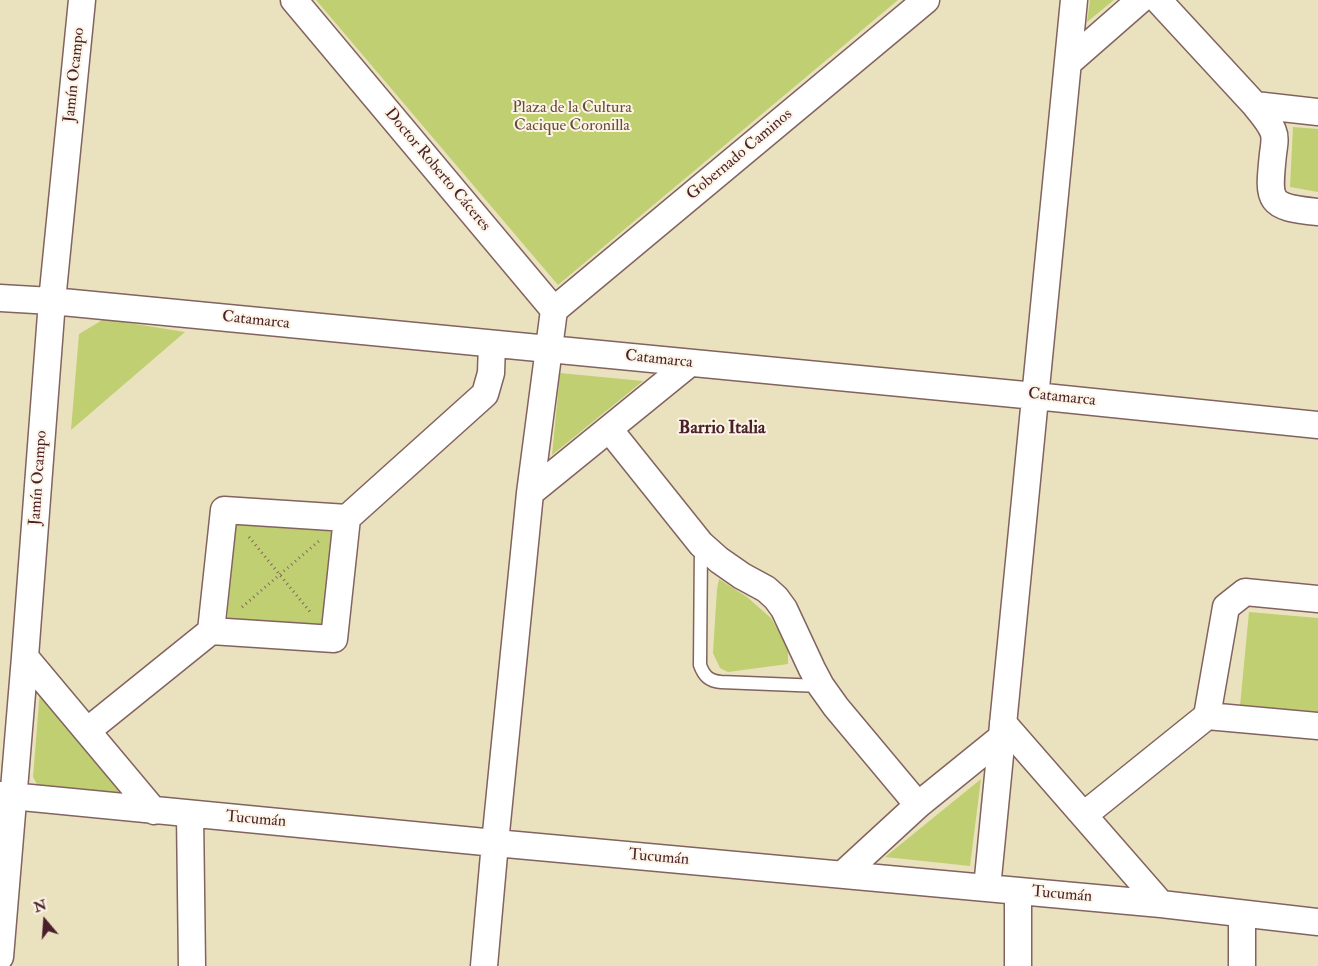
<!DOCTYPE html>
<html>
<head>
<meta charset="utf-8">
<style>
  body { margin:0 }
  #map { position:relative; width:1318px; height:966px; overflow:hidden; background:#eae2bf; font-family:"IM FELL Double Pica",serif }
  canvas { display:block }
  .north { position:absolute; left:20px; top:896px; width:50px; height:50px; -webkit-text-stroke:4px #fcf5e5; paint-order:stroke; rotate:342deg; font-size:14px; font-weight:700; line-height:20px; text-align:center; color:#4a1f2b }
  .north::after { content:''; display:block; margin:auto; width:18px; height:22px; background:#4a1f2b; clip-path:polygon(50% 0,100% 100%,50% 72%,0 100%) }
</style>
</head>
<body>
<div id="map">
<canvas width="1318" height="966"></canvas>
<div class="north">N</div>
</div>
<script>
const ctx = document.querySelector('canvas').getContext('2d');
ctx.lineJoin = 'round';
function paint(path, color) { ctx.fillStyle = color; ctx.fill(path, 'evenodd'); }
function stroke(path, color, width, dash) { ctx.strokeStyle = color; ctx.lineWidth = width; ctx.lineCap = dash ? 'butt' : 'round'; ctx.setLineDash(dash || []); ctx.stroke(path); }
function drawText(font, color, halo, rows, align = 'center') {
  ctx.font = font + ' "IM FELL Double Pica",serif'; ctx.lineWidth = 4; ctx.setLineDash([]); ctx.textBaseline = 'middle'; ctx.strokeStyle = halo; ctx.fillStyle = color; for (const [text, x, y, turn = 0] of rows) {
    ctx.save(); ctx.translate(x, y); ctx.rotate((+turn || 0) * Math.PI / 180); ctx.textAlign = isNaN(turn) ? turn : align; if (halo) ctx.strokeText(text, 0, 0); ctx.fillText(text, 0, 0); ctx.restore();
  }
}
paint(new Path2D(`
  M316 0H898L558 285Z
  M1090 0H1114L1087 22Z
  M1293 127 1318 129V192L1290 187Z
  M104 319 185 332 71 430 79 334Z
  M560 373 643 381 552 455Z
  M235 520 333 528 325 629 227 621Z
  M719 579 747 597 771 618 788 648V664L728 672 720 668 713 653 717 589Z
  M1249 612 1318 618V712L1240 706Z
  M40 690 130 800 40 790 33 777Z
  M981 779 970 866 885 857Z`), '#c0cf71');
const service = new Path2D(`
  M701 544 700 665C704 676 709 681 721 682L821 686`);
const minor = new Path2D(`
  M294 0 554 310 530 493 495 843 484 966
  M1158 0 1255 105C1261 113 1269 121 1273 131 1276 138 1274 146 1273 154 1268 202 1267 207 1318 212
  M1068 63 1140 0
  M1255 105 1318 112
  M0 298 52 301 1035 396 1318 425
  M554 310 926 0
  M609 429 701 544 719 560 742 576 766 589 776 598 784 609 812 669 821 686 836 707 918 805
  M530 493 690 363
  M211 631 224 510 347 518
  M25 657 154 811
  M1207 716 1318 726
  M1003 723 1161 904
  M87 731 211 631 334 639 347 518 485 394 491 373 492 344
  M0 795 495 843 1161 904 1318 922
  M190 814 192 966
  M1084 815 1207 716 1226 607 1245 592 1318 599
  M843 874 918 805 1002 737
  M987 888 1074 0
  M1018 891V966
  M1242 914V966
  M0 957 25 657 52 301 82 0`);
stroke(service, '#82635f', 15);
stroke(minor, '#82635f', 29);
stroke(new Path2D(`
  M249 537 311 613
  M242 607 319 541`), '#82635f', 3, [1, 4]);
stroke(service, '#fff', 12);
stroke(minor, '#fff', 26);
drawText('16px', '#4a1f2b', '#fcf5e5', [
  ["Jamín Ocampo",75,75,-84],
  ["Gobernado Caminos",740,155,-40],
  ["Doctor Roberto Cáceres",437,170,50],
  ["Catamarca",256,321,6],
  ["Catamarca",659,360,6],
  ["Catamarca",1062,398,6],
  ["Jamín Ocampo",39,478,-86],
  ["Tucumán",256,820,5],
  ["Tucumán",659,858,5],
  ["Tucumán",1062,895,5]
]);
drawText('16px', '#684b3c', '#fcf5e5', [
  ["Plaza de la Cultura",572,109],
  ["Cacique Coronilla",572,127]
]);
drawText('bold 18px', '#4a1f2b', '#fcf5e5', [
  ["Barrio Italia",722,429]
]);
</script>
</body>
</html>
